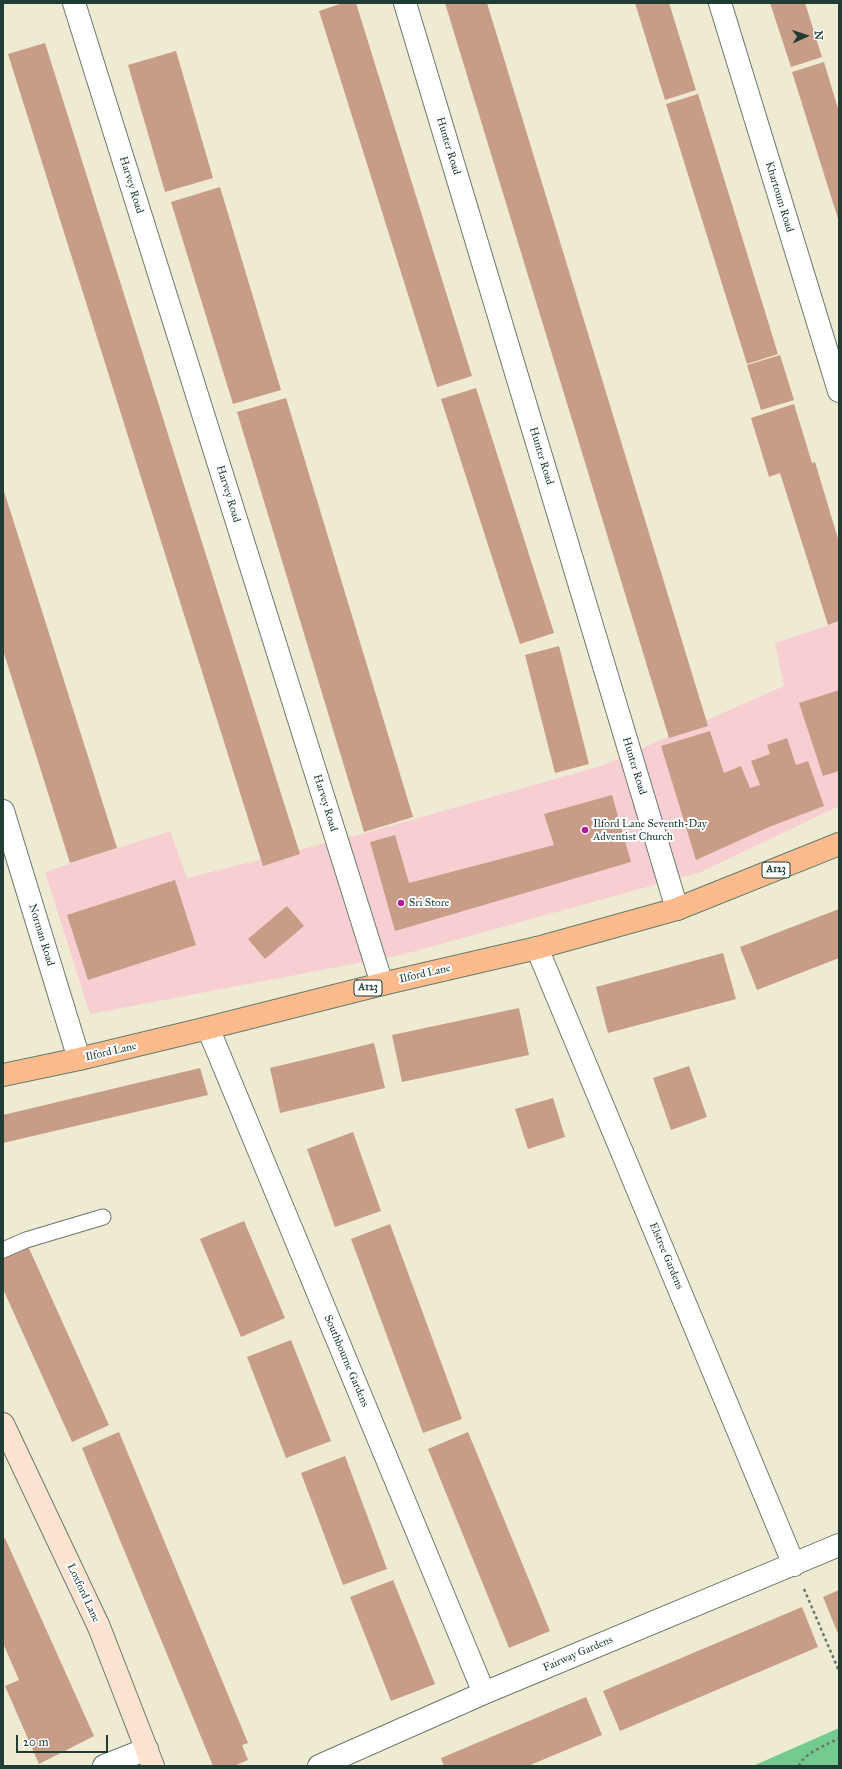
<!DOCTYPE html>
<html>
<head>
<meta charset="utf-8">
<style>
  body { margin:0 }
  #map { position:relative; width:842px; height:1769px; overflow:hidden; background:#efead2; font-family:"IM FELL Great Primer",serif }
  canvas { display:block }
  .frame { position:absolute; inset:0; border:4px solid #1f3d34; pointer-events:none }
  .north { position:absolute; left:786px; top:16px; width:40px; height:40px; -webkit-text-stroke:3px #fff; paint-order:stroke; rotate:87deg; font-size:11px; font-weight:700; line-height:16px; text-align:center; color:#1f3d34 }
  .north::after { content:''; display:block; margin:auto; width:14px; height:18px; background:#1f3d34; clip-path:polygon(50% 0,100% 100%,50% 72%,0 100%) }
  .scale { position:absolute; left:16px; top:1735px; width:92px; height:18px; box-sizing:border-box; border:2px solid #1f3d34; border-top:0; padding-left:5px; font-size:12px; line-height:14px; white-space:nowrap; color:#1f3d34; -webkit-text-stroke:3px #fff; paint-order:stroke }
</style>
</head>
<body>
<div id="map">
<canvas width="842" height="1769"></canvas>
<div class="frame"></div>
<div class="north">N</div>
<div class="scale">20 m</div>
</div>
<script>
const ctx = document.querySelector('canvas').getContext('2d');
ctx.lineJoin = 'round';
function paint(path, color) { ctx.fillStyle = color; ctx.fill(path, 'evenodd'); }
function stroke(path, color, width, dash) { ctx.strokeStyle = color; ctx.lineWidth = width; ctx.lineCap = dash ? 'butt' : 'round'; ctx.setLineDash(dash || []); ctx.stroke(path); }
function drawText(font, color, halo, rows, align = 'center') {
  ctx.font = font + ' "IM FELL Great Primer",serif'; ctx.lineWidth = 4; ctx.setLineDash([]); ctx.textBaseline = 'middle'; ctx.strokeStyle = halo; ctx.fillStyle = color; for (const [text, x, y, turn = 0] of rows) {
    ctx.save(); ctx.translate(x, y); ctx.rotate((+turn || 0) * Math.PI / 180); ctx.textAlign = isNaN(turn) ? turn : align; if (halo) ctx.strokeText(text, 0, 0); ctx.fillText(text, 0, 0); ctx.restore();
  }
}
paint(new Path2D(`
  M839 622V806L701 872 401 955 90 1014 45 872 170 831 187 878 362 834 604 765 784 686 775 643Z`), '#f7cfd2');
paint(new Path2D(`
  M839 1728V1766H753Z`), '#74cb90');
paint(new Path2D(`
  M343 3H356L472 376 437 387 319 11Z
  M445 3H487L708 726 669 738Z
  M635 3H669L696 90 665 100Z
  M770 3H805L822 57 791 67Z
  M45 43 300 854 263 866 8 54Z
  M176 51 213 178 165 192 128 65Z
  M824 62 839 112V222L792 72Z
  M698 94 778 354 747 364 666 104Z
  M220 187 281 390 233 404 171 202Z
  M780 355 794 400 761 410 747 365Z
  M476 388 554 633 520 644 441 399Z
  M286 398 413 817 364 832 237 412Z
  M794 404 812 463 815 462 839 542V621L828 625 780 473 769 477 751 418Z
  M3 488 117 848 70 863 3 650Z
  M559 646 589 764 555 773 525 655Z
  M839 690V771L823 776 799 703Z
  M710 731 724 773 741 766 750 788 760 785 751 761 770 754 767 745 787 738 796 765 808 761 824 806 769 827 696 860 661 746Z
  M612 795 631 862 395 931 370 842 395 835 409 883 554 845 544 814Z
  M175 880 196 945 88 980 67 915Z
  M287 906 304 926 265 959 248 939Z
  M839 909V958L757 990 740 947Z
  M723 953 736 999 608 1033 596 987Z
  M519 1008 529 1055 402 1082 392 1035Z
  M374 1043 385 1088 280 1113 270 1068Z
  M689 1066 707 1117 671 1130 653 1078Z
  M200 1068 208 1095 3 1143V1115Z
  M553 1098 565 1137 528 1149 515 1109Z
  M353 1132 381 1211 335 1227 307 1149Z
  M244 1221 285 1318 241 1337 200 1239Z
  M390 1224 462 1419 423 1433 351 1239Z
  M28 1246 109 1425 72 1442 3 1289V1257Z
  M291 1340 331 1441 286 1458 247 1357Z
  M119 1432 248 1743 242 1745 248 1760 234 1766H213L82 1448Z
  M468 1432 550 1631 509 1648 428 1449Z
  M345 1456 387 1569 343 1585 301 1473Z
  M5 1538 94 1736 39 1764 5 1686 19 1680 3 1643V1539Z
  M393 1580 435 1684 391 1701 350 1597Z
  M839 1590V1636L823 1597Z
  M802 1607 818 1647 620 1731 603 1691Z
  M586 1697 602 1735 528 1766H444L441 1758Z`), '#c89d87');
const lane = new Path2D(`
  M3 1250 26 1240 103 1217`);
const street = new Path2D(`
  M74 3 382 984
  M405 3 677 909
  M720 3 839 391
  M3 811 79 1059
  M537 948 794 1565
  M208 1028 484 1693
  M104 1766 147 1749
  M319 1766 484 1693 839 1545`);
const secondary = new Path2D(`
  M3 1424 99 1627 153 1766`);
const primary = new Path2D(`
  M3 1075 79 1059 208 1028 382 984 537 948 677 909 839 844`);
stroke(lane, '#687a6b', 17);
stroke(street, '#687a6b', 24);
stroke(secondary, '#687a6b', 24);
stroke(primary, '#687a6b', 24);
stroke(new Path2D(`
  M804 1589 839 1671
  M799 1766C802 1754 829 1744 839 1738`), '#687a6b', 2.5, [3, 3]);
stroke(lane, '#fff', 15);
stroke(street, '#fff', 22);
stroke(secondary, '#fde4d1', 22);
stroke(primary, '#fbbb8d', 22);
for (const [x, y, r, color] of [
  [585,830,4,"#b5179e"],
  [401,903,4,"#b5179e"]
]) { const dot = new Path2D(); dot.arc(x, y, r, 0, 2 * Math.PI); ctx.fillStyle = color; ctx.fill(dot); stroke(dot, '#fff', 1.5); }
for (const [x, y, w] of [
  [776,870,28],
  [368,988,28]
]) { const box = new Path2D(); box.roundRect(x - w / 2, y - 8, w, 16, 3); ctx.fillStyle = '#fff'; ctx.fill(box); stroke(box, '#1f3d34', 1); }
drawText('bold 10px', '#1f3d34', null, [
  ["A123",776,870],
  ["A123",368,988]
]);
drawText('11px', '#1f3d34', '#fff', [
  ["Hunter Road",448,146,73],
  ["Harvey Road",131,185,73],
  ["Khartoum Road",779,197,73],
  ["Hunter Road",541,456,73],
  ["Harvey Road",228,494,73],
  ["Hunter Road",634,766,73],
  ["Harvey Road",325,803,73],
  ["Norman Road",41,935,73],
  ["Ilford Lane",425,974,-13],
  ["Ilford Lane",111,1052,-13],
  ["Elstree Gardens",666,1256,67],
  ["Southbourne Gardens",346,1361,67],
  ["Loxford Lane",83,1593,65],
  ["Fairway Gardens",578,1654,-23]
]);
drawText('11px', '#1f3d34', '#fff', [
  ["Ilford Lane Seventh-Day",593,824],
  ["Adventist Church",593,837],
  ["Sri Store",409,903]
], 'left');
</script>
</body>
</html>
